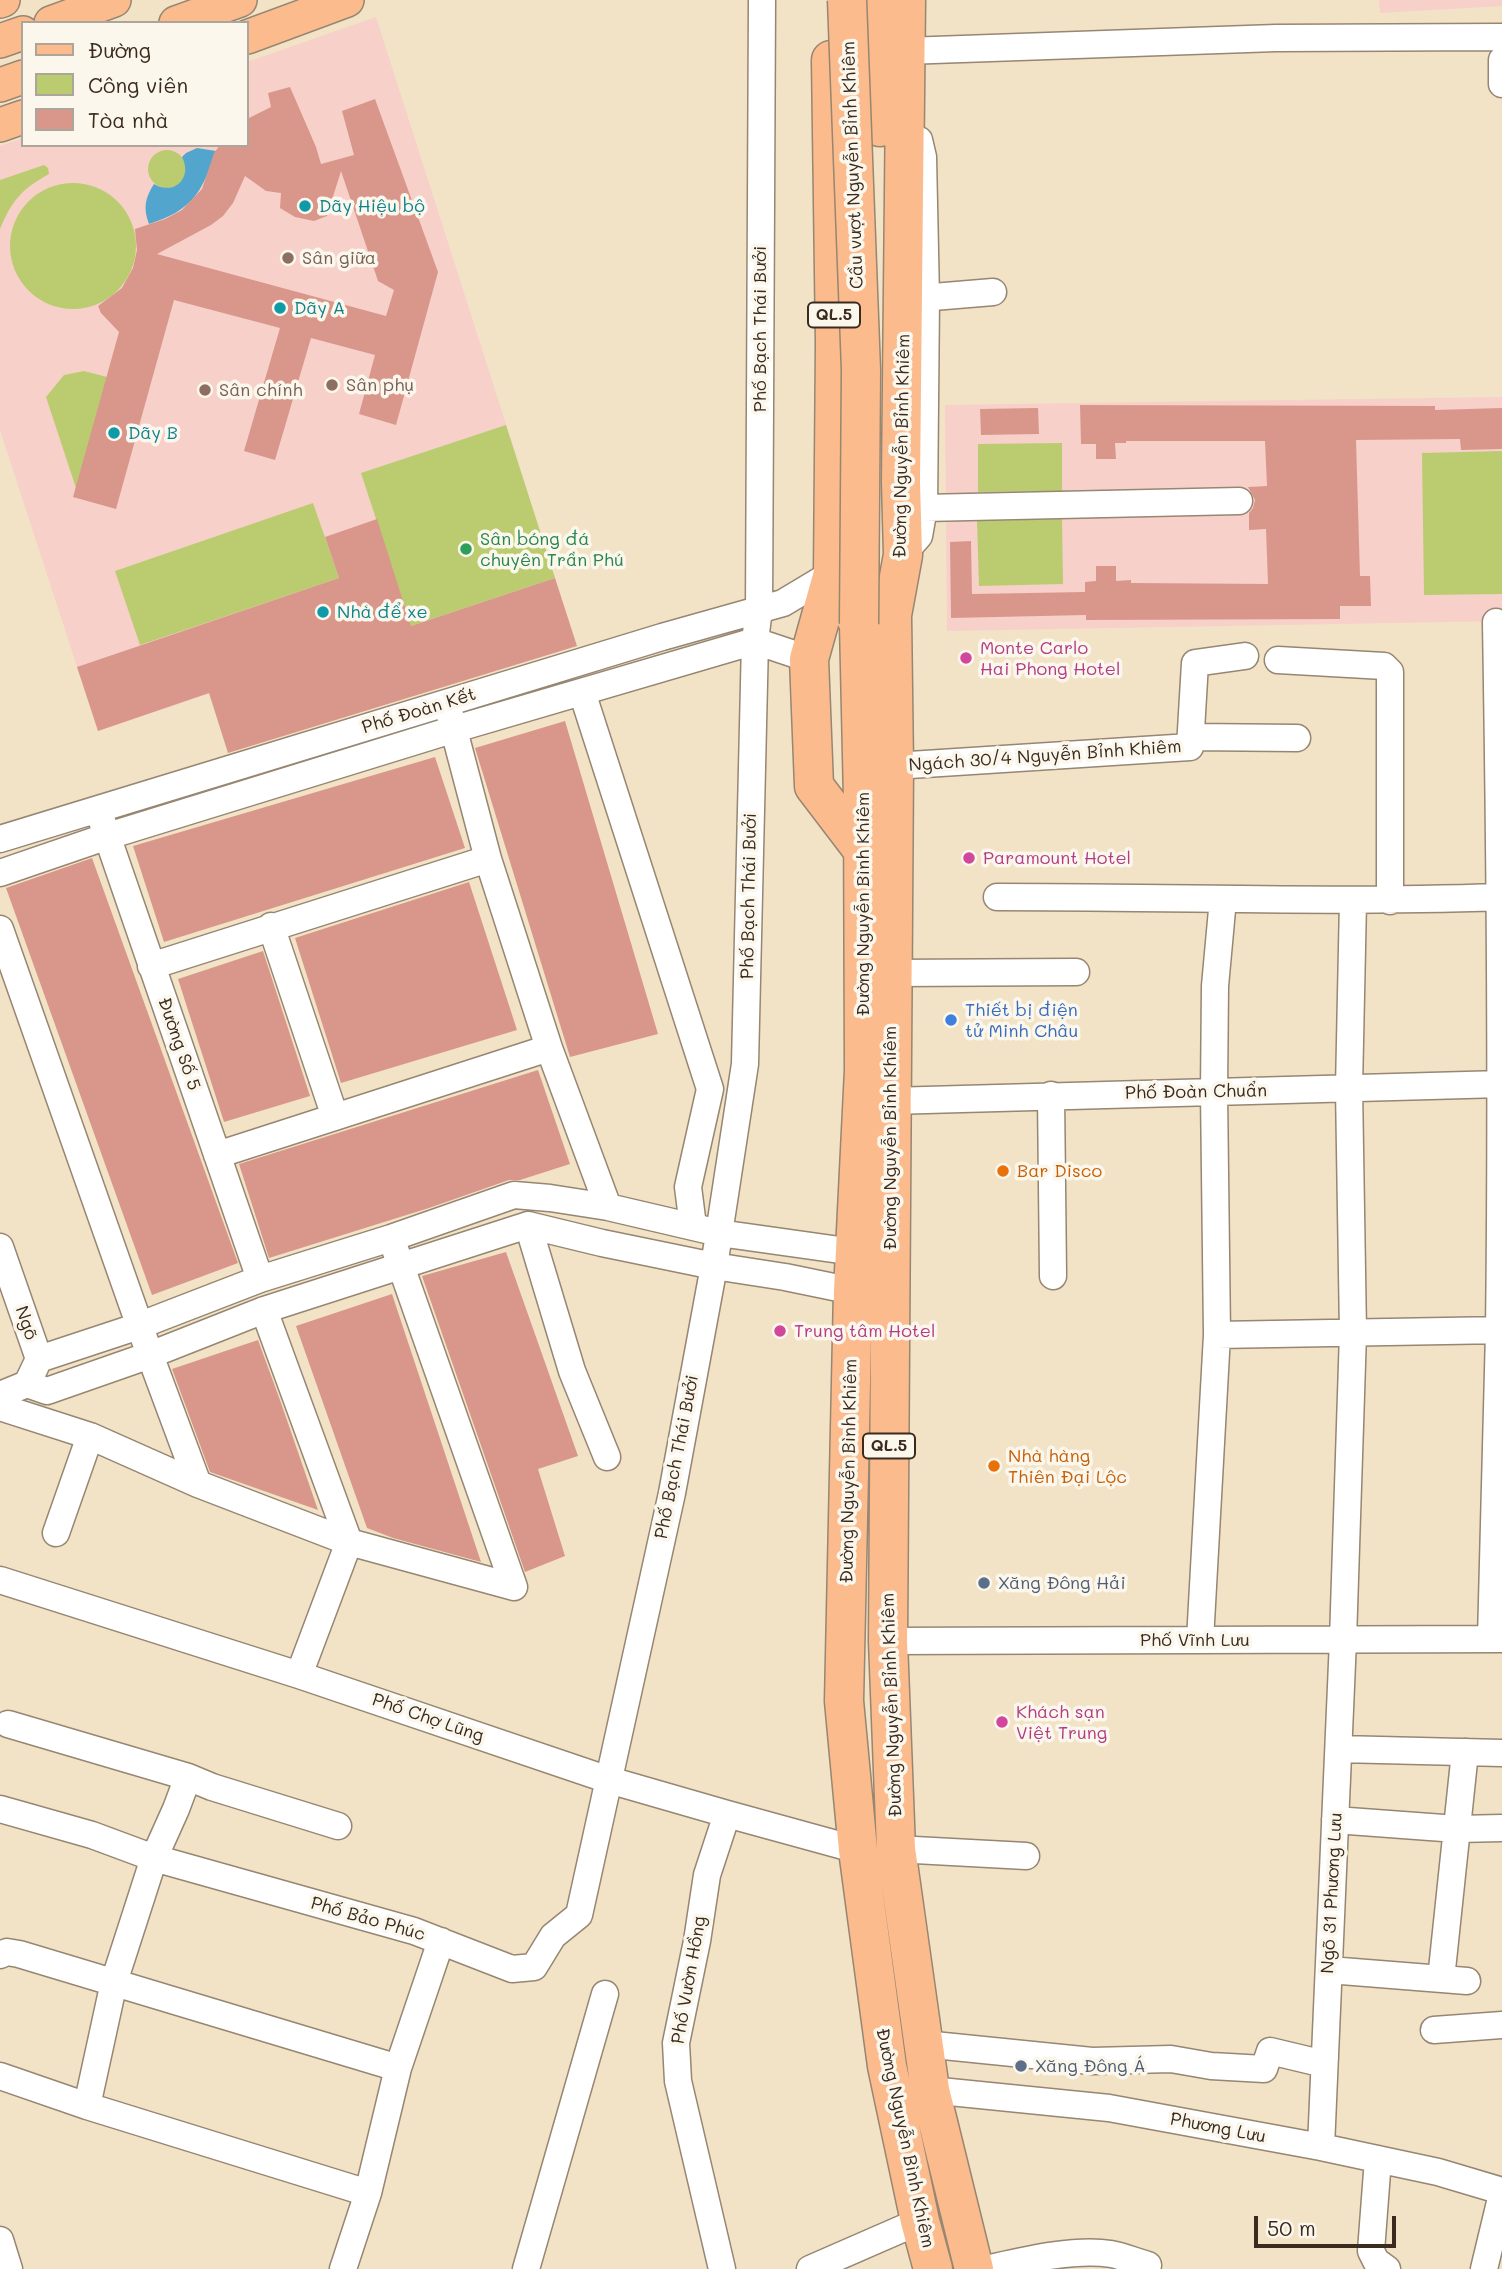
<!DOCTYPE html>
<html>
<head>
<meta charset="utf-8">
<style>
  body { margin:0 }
  #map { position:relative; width:1502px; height:2269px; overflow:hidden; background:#f2e2c6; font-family:Mali,sans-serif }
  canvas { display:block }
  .legend { position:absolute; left:21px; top:21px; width:228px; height:126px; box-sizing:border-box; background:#fbf7ec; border:2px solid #aea59a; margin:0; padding:9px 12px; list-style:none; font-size:21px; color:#3b2a1e }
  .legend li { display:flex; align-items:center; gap:14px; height:35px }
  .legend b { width:35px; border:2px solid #aea59a }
  .scale { position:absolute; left:1254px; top:2216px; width:142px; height:32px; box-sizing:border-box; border:4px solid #3b2a1e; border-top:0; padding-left:9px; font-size:21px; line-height:24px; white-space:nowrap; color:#3b2a1e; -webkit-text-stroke:5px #fbf7ec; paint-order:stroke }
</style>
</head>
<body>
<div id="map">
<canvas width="1502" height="2269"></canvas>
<ul class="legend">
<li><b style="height:9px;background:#fbbb8d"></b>Đường</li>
<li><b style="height:19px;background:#bacc6f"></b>Công viên</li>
<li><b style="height:19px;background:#d9978b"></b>Tòa nhà</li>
</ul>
<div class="scale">50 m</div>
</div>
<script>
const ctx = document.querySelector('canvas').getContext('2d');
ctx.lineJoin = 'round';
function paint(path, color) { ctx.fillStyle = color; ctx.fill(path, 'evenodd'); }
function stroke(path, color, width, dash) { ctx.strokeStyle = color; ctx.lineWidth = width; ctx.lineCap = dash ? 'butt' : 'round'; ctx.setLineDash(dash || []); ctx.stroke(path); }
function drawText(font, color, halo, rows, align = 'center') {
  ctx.font = font + ' Mali,sans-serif'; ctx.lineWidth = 7; ctx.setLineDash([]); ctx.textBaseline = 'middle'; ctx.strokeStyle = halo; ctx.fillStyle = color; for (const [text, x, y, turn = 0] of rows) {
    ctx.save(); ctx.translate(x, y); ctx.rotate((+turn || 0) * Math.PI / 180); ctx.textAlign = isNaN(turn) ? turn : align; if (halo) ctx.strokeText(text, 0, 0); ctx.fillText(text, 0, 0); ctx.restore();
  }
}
paint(new Path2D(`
  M1379 0H1502V6L1380 13Z
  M376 17 555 578 98 731 0 430V146L23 138V145H247V62Z
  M1502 397V621L947 631 945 405Z`), '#f7d0ca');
paint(new Path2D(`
  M148 169a19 19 0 1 1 38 0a19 19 0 1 1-38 0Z
  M44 165 48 168 49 174C22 189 12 200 0 229V180Z
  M10 246a63 63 0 1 1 126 0a63 63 0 1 1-126 0Z
  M84 371 107 377 76 488 46 397 64 375Z
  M506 425 555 578 411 626 361 473Z
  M1062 443V491L978 492V444Z
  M1502 451V594L1424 595 1422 453Z
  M313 503 339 578 140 645 115 571Z
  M1062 519 1063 584 979 586 977 521Z`), '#bacc6f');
paint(new Path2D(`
  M197 148 216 151C202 192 193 210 149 224 143 208 145 198 154 184 174 196 193 178 182 157L186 153Z`), '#52a5cd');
paint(new Path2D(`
  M290 87 316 147 321 164 354 155 342 111 375 99 438 272 396 425 359 414 375 355 311 338 275 460 244 451 280 328 174 300 116 509 73 497 119 332 101 313 98 306 122 288 133 268 137 250 135 229 165 219 182 210 202 189 214 153 220 145H247V119L271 107 268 93ZM341 171 378 281 394 290 386 316 157 254 211 225 223 216 233 203 245 176 266 191 281 193 280 208 295 217 314 221 327 216Z
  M1080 405 1435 406V410L1502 408V449L1461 450 1460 439 1356 440 1360 576H1370L1371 606H1340V619L1086 620V615L951 618 950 542 971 541 972 594 1085 592V582L1096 581V566H1116V581L1131 580V583L1268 584 1266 529 1249 530V513L1253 508 1255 500 1248 487 1267 486 1265 441H1126V443H1115L1116 459H1096V444H1081Z
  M1038 408 1039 434 981 435 980 409Z
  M377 519 411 626 555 578 577 646 228 753 209 693 98 731 77 667 339 578 325 537Z
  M565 721 658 1034 570 1057 475 748Z
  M435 757 465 848 164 942 133 846Z
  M92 858 238 1263 152 1295 6 888Z
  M469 882 517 1030 341 1083 295 938Z
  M263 951 310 1096 224 1122 178 979Z
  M538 1070 570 1164 520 1180H509L429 1208 269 1258 239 1164Z
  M506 1252 578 1456 538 1469 565 1556 525 1572 422 1276Z
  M392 1294 481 1562 393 1538 367 1528 296 1326Z
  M258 1340 280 1400 318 1510 210 1472 172 1369Z`), '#d9978b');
const minor = new Path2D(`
  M905 51 1276 38 1502 37
  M1502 60V84
  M909 299 993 292
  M924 508 1239 501
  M904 553 919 536 924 508 926 298 923 157 919 140
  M1278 660 1384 666 1390 672V901
  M582 692 710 1089 688 1187 693 1226
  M450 715 488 859 549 1048 608 1207
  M1191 737 1297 738
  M894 766 1190 747 1195 663 1245 656
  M102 821 260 1279
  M0 839 662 637 783 603 833 573
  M0 873 108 836 455 729 755 641 809 659
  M997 897C1165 897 1332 903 1500 897
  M271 926 335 1117
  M0 929 150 1355 198 1484
  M151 966 488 859
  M892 973 1076 972
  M1051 1095 1053 1276
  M890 1101 1502 1084
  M217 1155 549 1048
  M528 1225 572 1371 607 1457
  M0 1247 39 1359
  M395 1249 514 1587
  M264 1310 349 1542 299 1675
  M1217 1335 1502 1330
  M27 1384 39 1359 133 1328 260 1279 391 1238 514 1195 550 1198 608 1207 719 1233 854 1252
  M0 1395 27 1384 47 1391 150 1355 264 1310 528 1225 602 1243 714 1266 785 1277 853 1291
  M0 1407 90 1436 198 1484 349 1542 514 1587
  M56 1533 90 1436
  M0 1580 299 1675 609 1780 727 1814 858 1850
  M1491 1639C1493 1537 1497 1434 1499 1332 1502 1095 1500 858 1496 622
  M1200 1640 1217 1335 1214 1092 1215 986 1223 899
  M888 1641 1502 1639
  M8 1724 188 1777 176 1809 154 1858 114 1982 87 2106
  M1339 1749 1502 1753
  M188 1777 212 1787 338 1826
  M0 1809 92 1835 154 1858 414 1931 512 1969 534 1967 553 1936 579 1915 672 1493 714 1266 745 1064 755 641 759 609 762 0
  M1335 1820 1457 1829 1502 1828
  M896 1849 1026 1856
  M0 1955 7 1952 19 1954 398 2068
  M1329 1970 1467 1981
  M1441 1979 1465 1752
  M1434 2030 1502 2025
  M924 2044 1092 2061 1171 2059 1211 2066 1264 2069 1270 2051 1316 2062 1325 2057
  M0 2076 87 2106 368 2193
  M930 2090 1109 2108 1321 2147 1438 2172 1502 2191
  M1321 2147 1343 1640 1353 1333 1349 1088 1353 901
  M1378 2159 1371 2251 1376 2261 1387 2269
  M0 2240 9 2269
  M343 2269 368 2193 398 2068 441 1941
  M526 2269 605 1994
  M722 2269 678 2081 676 2043 697 1941 707 1875 727 1814
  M810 2269 920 2221
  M986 2269C1022 2261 1074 2248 1111 2254 1123 2256 1136 2262 1148 2265
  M1484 2269 1502 2194`);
const major = new Path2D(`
  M0 1 3 0
  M51 23 114 0
  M176 23 240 0
  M247 37 347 0
  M0 41 23 33
  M0 85 23 77
  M0 125 23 117`);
const highway = new Path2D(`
  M876 0 880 127
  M906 0 901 482 903 555 892 615 894 766 888 1641 896 1849 930 2090 974 2269
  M831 60 835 344 833 573 859 624 863 799 864 1070 853 1291 844 1701 858 1850 887 2066 920 2221 933 2269
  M833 573 809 659 814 786 862 849`);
stroke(minor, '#968672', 29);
stroke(major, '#968672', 36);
stroke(highway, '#968672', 41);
stroke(minor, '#fff', 26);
stroke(major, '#fbbb8d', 33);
stroke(highway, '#fbbb8d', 38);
const highwayBridge = new Path2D(`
  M847 0 861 370 859 624`);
stroke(highwayBridge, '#968672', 41, []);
stroke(highwayBridge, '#fbbb8d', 38);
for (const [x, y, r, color] of [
  [305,206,7,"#0f9aa8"],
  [288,258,7,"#8d6e63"],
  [280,308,7,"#0f9aa8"],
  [332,385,7,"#8d6e63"],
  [205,390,7,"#8d6e63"],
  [114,433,7,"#0f9aa8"],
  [466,549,7,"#2e9e5b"],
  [323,612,7,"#0f9aa8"],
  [966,658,7,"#d1479c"],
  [969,858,7,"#d1479c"],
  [951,1020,7,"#3f7fe0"],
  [1003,1171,7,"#e8710a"],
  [780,1331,7,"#d1479c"],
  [994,1466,7,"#e8710a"],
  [984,1583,7,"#5c6f8a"],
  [1002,1722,7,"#d1479c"],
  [1021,2066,7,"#5c6f8a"]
]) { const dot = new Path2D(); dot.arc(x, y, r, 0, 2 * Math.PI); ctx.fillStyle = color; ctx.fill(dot); stroke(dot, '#fbf7ec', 2.5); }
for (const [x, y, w] of [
  [834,315,52],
  [889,1446,52]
]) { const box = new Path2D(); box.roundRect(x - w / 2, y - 12.5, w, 25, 5); ctx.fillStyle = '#fbf7ec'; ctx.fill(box); stroke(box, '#3b2a1e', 2); }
drawText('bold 16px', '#3b2a1e', null, [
  ["QL.5",834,315],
  ["QL.5",889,1446]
]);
drawText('18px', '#3b2a1e', '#fbf7ec', [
  ["Cầu vượt Nguyễn Bỉnh Khiêm",853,165,-92],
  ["Phố Bạch Thái Bưởi",760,329,-90],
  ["Đường Nguyễn Bỉnh Khiêm",902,446,-89],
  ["Phố Đoàn Kết",419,711,-17],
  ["Ngách 30/4 Nguyễn Bỉnh Khiêm",1045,756,-4],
  ["Phố Bạch Thái Bưởi",749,896,-89],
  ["Đường Nguyễn Bình Khiêm",863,904,-90],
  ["Đường Số 5",179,1044,71],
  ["Phố Đoàn Chuẩn",1196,1092,-1],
  ["Đường Nguyễn Bỉnh Khiêm",890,1138,-90],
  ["Ngõ",26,1323,71],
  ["Phố Bạch Thái Bưởi",677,1457,-79],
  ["Đường Nguyễn Bình Khiêm",849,1471,-89],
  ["Phố Vĩnh Lưu",1195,1640],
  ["Đường Nguyễn Bỉnh Khiêm",892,1705,-92],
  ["Phố Chợ Lũng",428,1718,19],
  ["Ngõ 31 Phương Lưu",1332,1893,-87],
  ["Phố Bảo Phúc",368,1919,16],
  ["Phố Vườn Hồng",689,1980,-80],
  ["Phương Lưu",1218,2128,11],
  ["Đường Nguyễn Bình Khiêm",905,2138,78]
]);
drawText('18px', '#0d838f', '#fbf7ec', [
  ["Dãy Hiệu bộ",319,206],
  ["Dãy A",294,308],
  ["Dãy B",128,433],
  ["Nhà để xe",337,612]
], 'left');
drawText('18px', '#785e54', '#fbf7ec', [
  ["Sân giữa",302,258],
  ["Sân phụ",346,385],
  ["Sân chính",219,390]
], 'left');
drawText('18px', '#27864d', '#fbf7ec', [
  ["Sân bóng đá",480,539],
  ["chuyên Trần Phú",480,560]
], 'left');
drawText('18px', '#b23c85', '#fbf7ec', [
  ["Monte Carlo",980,648],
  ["Hai Phong Hotel",980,669],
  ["Paramount Hotel",983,858],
  ["Trung tâm Hotel",794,1331],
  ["Khách sạn",1016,1712],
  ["Việt Trung",1016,1733]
], 'left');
drawText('18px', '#366cbe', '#fbf7ec', [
  ["Thiết bị điện",965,1010],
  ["tử Minh Châu",965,1031]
], 'left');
drawText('18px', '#c56008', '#fbf7ec', [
  ["Bar Disco",1017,1171],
  ["Nhà hàng",1008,1456],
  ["Thiên Đại Lộc",1008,1477]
], 'left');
drawText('18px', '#4e5e75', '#fbf7ec', [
  ["Xăng Đông Hải",998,1583],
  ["Xăng Đông Á",1035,2066]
], 'left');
</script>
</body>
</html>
